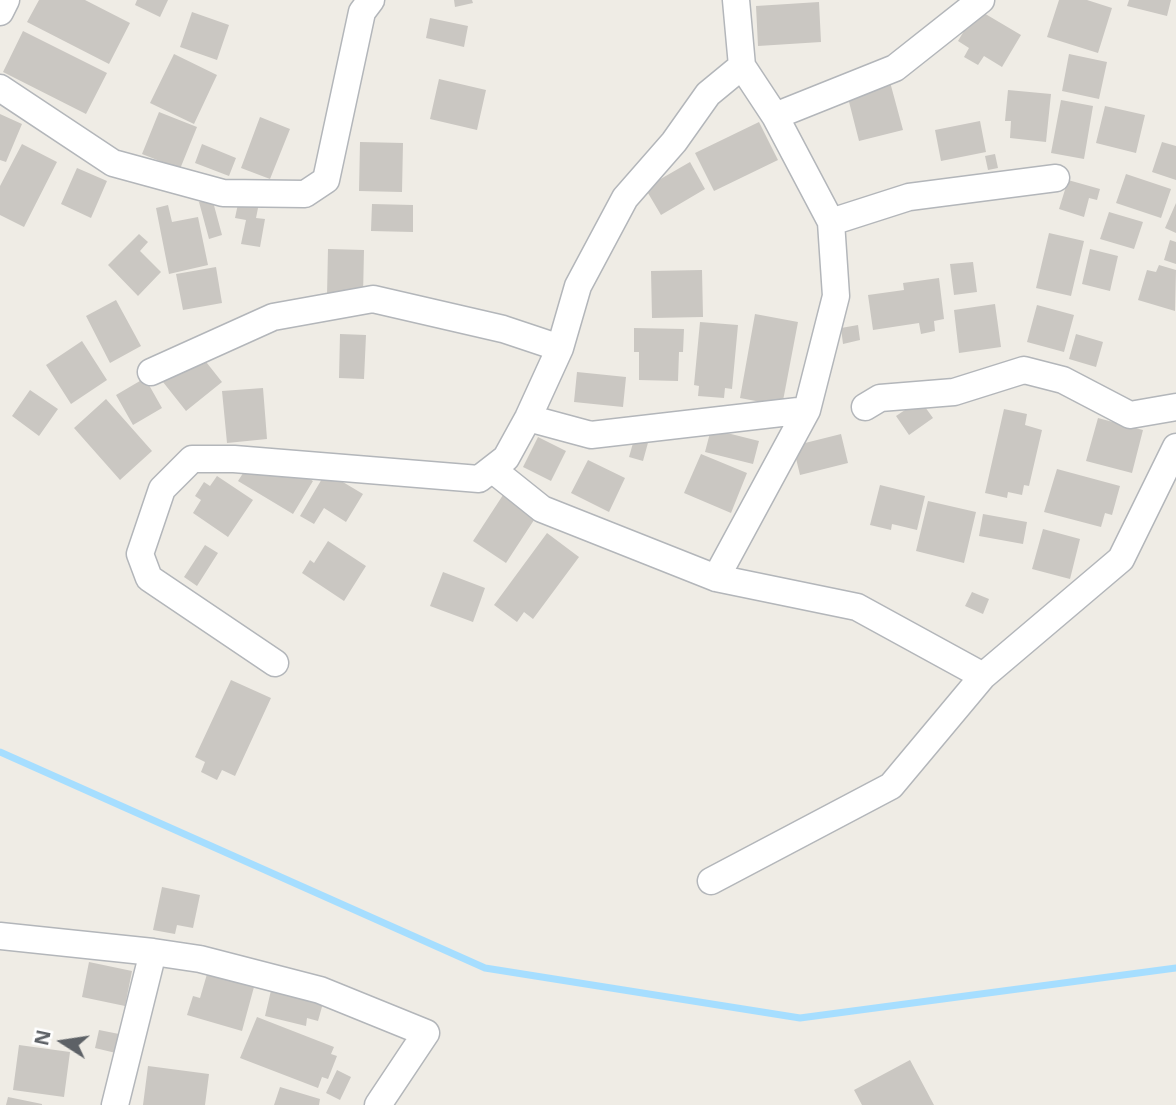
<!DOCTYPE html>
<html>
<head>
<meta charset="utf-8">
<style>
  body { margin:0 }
  #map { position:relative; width:1176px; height:1105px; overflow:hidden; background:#efece5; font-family:"Noto Sans",sans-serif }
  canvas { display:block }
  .north { position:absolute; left:28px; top:1007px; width:70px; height:70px; -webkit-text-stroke:5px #fff; paint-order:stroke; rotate:282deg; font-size:19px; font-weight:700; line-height:28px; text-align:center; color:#5d6166 }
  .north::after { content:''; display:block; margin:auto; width:24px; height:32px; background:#5d6166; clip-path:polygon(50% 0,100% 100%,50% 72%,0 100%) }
</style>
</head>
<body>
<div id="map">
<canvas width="1176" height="1105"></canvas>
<div class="north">N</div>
</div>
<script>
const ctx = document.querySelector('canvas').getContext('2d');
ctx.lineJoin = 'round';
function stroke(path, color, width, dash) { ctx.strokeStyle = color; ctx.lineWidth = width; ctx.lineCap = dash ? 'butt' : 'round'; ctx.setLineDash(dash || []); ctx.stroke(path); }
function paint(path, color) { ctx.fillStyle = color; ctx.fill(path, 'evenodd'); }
stroke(new Path2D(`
  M0 752 485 968 800 1018 1176 968`), '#a6deff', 7);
paint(new Path2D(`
  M39 0H85L130 23 109 64 27 22Z
  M137 0H168L160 17 135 5Z
  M454 0H472L473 3 455 7Z
  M1059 0H1087L1112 8 1098 53 1047 37Z
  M1129 0H1171L1167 16 1127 6Z
  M819 2 821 42 758 46 756 6Z
  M977 9 1021 35 1002 67 984 56 978 65 964 57 969 48 958 41Z
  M192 12 229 25 217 60 180 47Z
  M430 18 468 26 464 47 426 38Z
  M23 31 107 73 86 114 3 72Z
  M174 54 217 75 194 124 150 103Z
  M1069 54 1107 62 1099 99 1062 91Z
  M439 79 486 90 477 130 430 119Z
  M890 82 903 130 859 141 847 94Z
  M1008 90 1051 94 1046 142 1010 138 1011 121H1005Z
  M1061 100 1093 106 1084 159 1051 153Z
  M1105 106 1145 115 1136 153 1096 143Z
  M159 112 197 127 180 169 142 154Z
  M0 114 22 124 6 162 0 160Z
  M260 117 290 129 270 179 241 168Z
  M980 121 986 152 941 161 935 130Z
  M759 122 778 160 714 191 695 153Z
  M360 142 403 143 402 192 359 191Z
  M1162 142 1176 146V180L1152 172Z
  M22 144 57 162 24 227 0 215V186Z
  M202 144 236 158 229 176 195 163Z
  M995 154 998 168 988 170 985 156Z
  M690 162 705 189 661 215 645 188Z
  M77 168 107 181 91 218 61 204Z
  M1126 174 1171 189 1161 218 1116 203Z
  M1068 180 1100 189 1097 200 1089 198 1084 217 1059 209Z
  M212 198 222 235 209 239 199 202Z
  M239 199 259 203 256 218 265 219 260 247 241 244 246 220 235 218Z
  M1176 203V233L1165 228Z
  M372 204 413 205V232L371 231Z
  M168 205 172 222 198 217 208 265 169 274 156 208Z
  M1109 212 1143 222 1134 249 1100 239Z
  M1049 233 1084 241 1071 296 1036 288Z
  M139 234 148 242 140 251 161 272 138 296 108 265Z
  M1170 240 1176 242V264L1164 260Z
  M328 249 364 250 363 296H327Z
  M1090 249 1118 256 1110 291 1082 284Z
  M973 262 977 292 954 295 950 264Z
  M1159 265 1176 270 1175 311 1138 300 1147 270 1156 272Z
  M216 267 222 303 183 310 176 274Z
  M702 270 703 317 652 318 651 271Z
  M939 278 944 319 934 321 935 331 921 334 919 323 873 330 868 295 904 290 903 283Z
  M116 300 141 346 110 363 86 316Z
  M995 304 1001 347 959 353 954 310Z
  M1037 305 1074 315 1064 352 1027 342Z
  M755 314 798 322 782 406 740 398Z
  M700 322 738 325 732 389 725 388 724 398 698 396 699 386 694 385Z
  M858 325 860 340 843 344 841 328Z
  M634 328 684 329 683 352H679L678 381 639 380V352H634Z
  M340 334 366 335 364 379 339 378Z
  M1076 334 1103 342 1096 367 1069 359Z
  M82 341 107 380 71 404 46 365Z
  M199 353 222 382 186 411 163 382Z
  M577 372 626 377 623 407 574 402Z
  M145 378 162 408 133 425 116 395Z
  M263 388 267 439 227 443 222 391Z
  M30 390 58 409 39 436 12 416Z
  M106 399 152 451 120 480 74 428Z
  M920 400 933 418 909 435 896 416Z
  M1004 409 1027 414 1025 425 1042 430 1029 486 1024 485 1022 495 1008 492 1007 498 985 493Z
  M1098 418 1143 430 1132 473 1086 461Z
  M711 429 759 441 753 464 705 452Z
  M841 434 848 463 800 475 793 446Z
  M635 436 649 439 643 461 629 457Z
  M538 437 566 451 551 481 523 467Z
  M701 454 747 473 731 513 684 493Z
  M588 460 625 478 609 512 571 493Z
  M288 466 313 481 293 514 238 481 247 467Z
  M1057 469 1120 486 1112 515 1105 513 1101 527 1044 512Z
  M326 472 363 494 346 522 324 508 314 524 300 516Z
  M217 476 253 500 228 537 193 513 201 500 195 496 204 482 210 486Z
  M880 485 925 496 917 530 892 524 891 530 870 525Z
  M503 495 536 517 506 563 473 541Z
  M928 501 976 512 964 563 916 551Z
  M983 514 1027 522 1023 544 979 536Z
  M1043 529 1080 539 1070 579 1032 569Z
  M547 533 579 557 533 619 524 612 517 622 494 605Z
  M328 541 366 566 344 601 302 573 310 560 314 563Z
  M205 545 218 553 197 586 184 577Z
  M443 572 485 588 473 622 430 606Z
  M972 592 989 599 983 614 965 606Z
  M231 680 271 698 235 776 222 770 217 780 201 772 205 762 195 757Z
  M162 887 200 895 193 928 177 925 175 934 153 930Z
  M89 962 132 971 125 1006 82 997Z
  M207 974 254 987 242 1031 187 1015 193 996 200 998Z
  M273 982 323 1003 318 1021 307 1018 306 1026 265 1016Z
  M257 1017 334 1047 331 1054 337 1056 328 1079 322 1077 318 1088 240 1058Z
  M99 1030 124 1035 120 1054 95 1048Z
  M19 1045 70 1052 64 1097 13 1090Z
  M910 1060 934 1105H862L854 1090Z
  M148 1066 209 1074 205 1105H143Z
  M337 1070 351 1077 340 1100 326 1093Z
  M280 1087 320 1099 319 1105H274Z
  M8 1097 42 1104V1105H6Z`), '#cac7c2');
const minor = new Path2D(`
  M0 12 6 0
  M0 88 113 163 223 193 305 194 326 180 362 12 371 0
  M775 116 895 68 981 0
  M831 222 909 197 1056 178
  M151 372 273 317 373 299 503 329 560 348
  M865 407 880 398 954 392 1024 370 1063 380 1130 415 1176 407
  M528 418 591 435 807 410
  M492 469 542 509 716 578 857 607 983 676
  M716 578 807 410 836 296 831 222 775 116 742 66 736 0
  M275 663 149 578 140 554 162 489 192 459H234L479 479 506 458 528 418 560 348 578 286 625 198 674 142 708 94 742 66
  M711 881 891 786 983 676 1121 559 1176 447
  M0 936 153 952 200 959 320 990 426 1033 378 1105
  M115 1105 153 952`);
stroke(minor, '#b3b6ba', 29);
stroke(minor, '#fff', 26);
</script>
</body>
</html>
